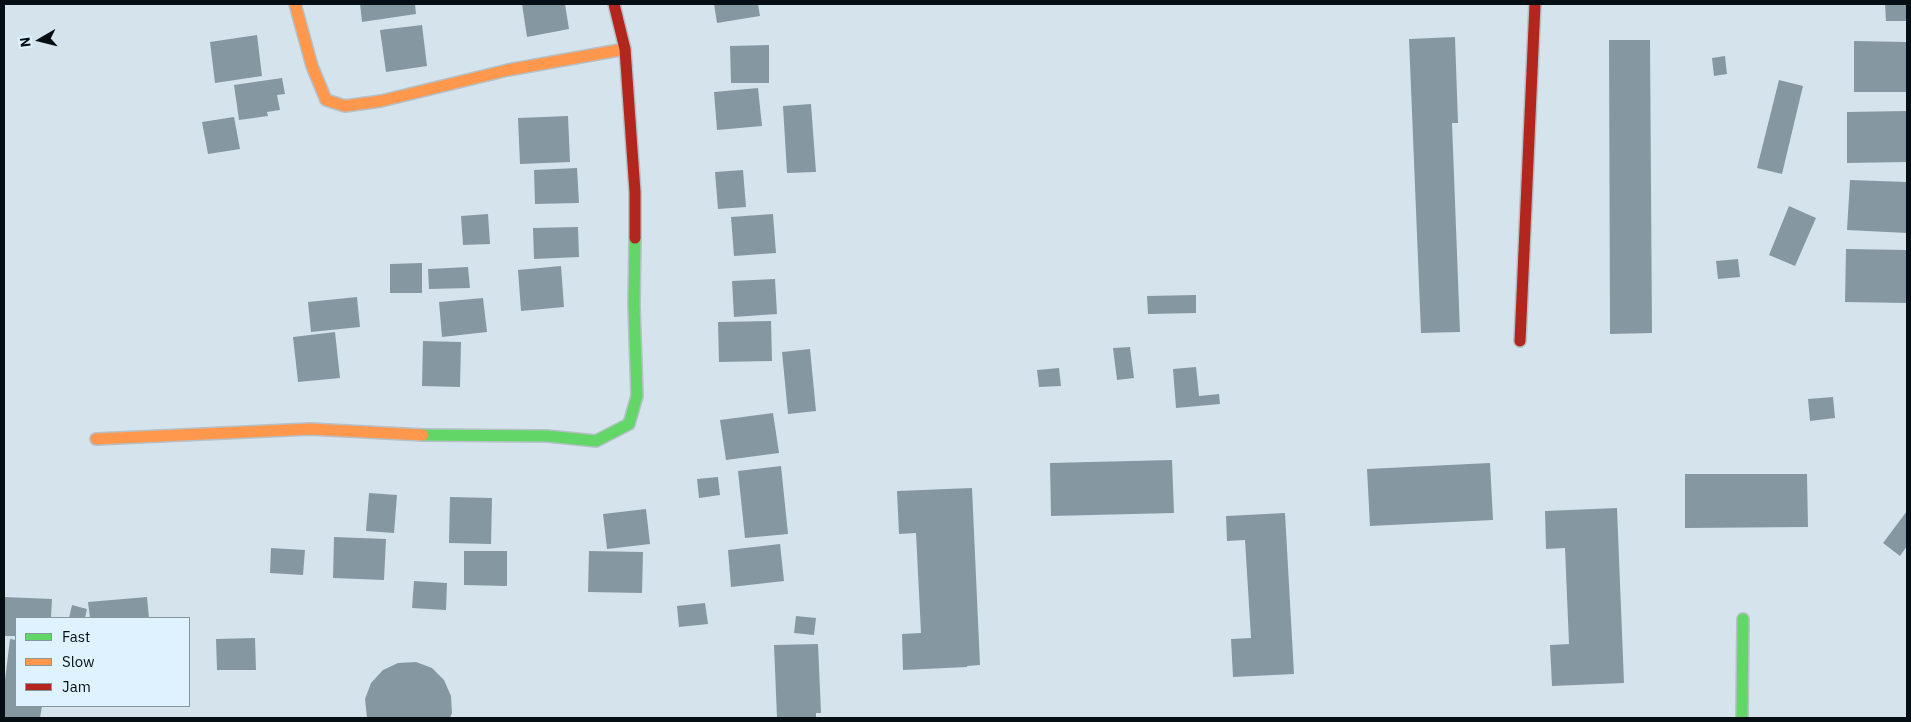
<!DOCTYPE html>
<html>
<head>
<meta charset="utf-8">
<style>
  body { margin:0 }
  #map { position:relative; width:1911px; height:722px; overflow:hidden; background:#d5e4ec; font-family:"IBM Plex Sans",sans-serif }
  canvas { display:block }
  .frame { position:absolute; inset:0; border:5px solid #050e12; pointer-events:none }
  .legend { position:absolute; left:15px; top:617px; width:175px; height:90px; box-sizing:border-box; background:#def3ff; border:1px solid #8797a0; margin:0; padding:6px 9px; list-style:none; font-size:15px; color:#050e12 }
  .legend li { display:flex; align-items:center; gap:10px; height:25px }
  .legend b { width:25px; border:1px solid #8797a0 }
  .north { position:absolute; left:15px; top:15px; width:50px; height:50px; -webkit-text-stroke:4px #def3ff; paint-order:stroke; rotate:262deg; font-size:14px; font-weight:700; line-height:20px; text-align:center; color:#050e12 }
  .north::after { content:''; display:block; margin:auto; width:18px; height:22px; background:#050e12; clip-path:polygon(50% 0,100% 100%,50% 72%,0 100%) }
</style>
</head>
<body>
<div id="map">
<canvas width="1911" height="722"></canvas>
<div class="frame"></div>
<ul class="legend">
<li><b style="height:6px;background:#63d668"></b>Fast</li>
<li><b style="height:6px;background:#ff974d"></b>Slow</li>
<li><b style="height:6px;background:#b3261e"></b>Jam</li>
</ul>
<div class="north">N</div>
</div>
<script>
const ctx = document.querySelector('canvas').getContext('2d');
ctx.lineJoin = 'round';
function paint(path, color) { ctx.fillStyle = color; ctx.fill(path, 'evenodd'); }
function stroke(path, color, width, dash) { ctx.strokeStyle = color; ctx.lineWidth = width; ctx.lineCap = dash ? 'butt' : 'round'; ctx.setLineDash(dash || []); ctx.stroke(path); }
paint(new Path2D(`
  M360 4H415L416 14 362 22Z
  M522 4H565L569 29 527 37Z
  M714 4H758L760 16 717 23Z
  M1885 4H1907V21H1886Z
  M422 25 427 66 386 72 380 30Z
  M257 35 262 76 215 83 210 42Z
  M1455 37 1458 123H1452L1460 332 1421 333 1409 39Z
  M1609 40H1650L1652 333 1610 334Z
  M1854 41 1907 42V92H1854Z
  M769 45V83H731L730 46Z
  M1725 56 1727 74 1714 76 1712 58Z
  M282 78 285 94 277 95 280 110 267 112 268 116 239 120 234 85Z
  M1779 80 1803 86 1782 174 1757 168Z
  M758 88 762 126 717 130 714 92Z
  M811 104 816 172 787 173 783 106Z
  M1907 111V162L1847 163V112Z
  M568 116 570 162 520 164 518 118Z
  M234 117 240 149 208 154 202 122Z
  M577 168 579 203 535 204 534 170Z
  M743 170 746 207 718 209 715 172Z
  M1850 180 1907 182V233L1847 230Z
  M1789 206 1816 218 1795 266 1769 255Z
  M488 214 490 244 463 245 461 216Z
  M773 214 776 253 734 256 731 217Z
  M578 227 579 257 534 259 533 228Z
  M1846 249 1907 250V303L1845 302Z
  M1738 259 1740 277 1718 279 1716 261Z
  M422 263V293H390V264Z
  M561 266 564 307 521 311 518 270Z
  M468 267 470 288 429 289 428 269Z
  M775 279 777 314 734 317 732 281Z
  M1196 295V313L1148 314 1147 296Z
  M357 297 360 327 311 332 308 302Z
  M483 298 487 332 442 337 439 302Z
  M771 321 772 361 719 362 718 322Z
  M335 332 340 378 298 382 293 337Z
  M423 341 461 342 460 387 422 386Z
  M1130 347 1134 378 1117 380 1113 348Z
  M810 349 816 411 788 414 782 352Z
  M1196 367 1199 396 1219 394 1220 404 1176 408 1173 369Z
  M1059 368 1061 386 1039 387 1037 370Z
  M1833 397 1835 418 1810 421 1808 399Z
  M773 413 779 453 726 460 720 420Z
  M1172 460 1174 513 1051 516 1050 463Z
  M1490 463 1493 520 1370 526 1367 469Z
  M781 466 788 534 745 538 738 471Z
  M1685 474H1807L1808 527 1685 528Z
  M718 477 720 495 699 498 697 479Z
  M972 488 980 665 967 666V667L903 670 902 634 921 633 916 533 899 534 897 491Z
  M369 493 397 495 394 533 366 531Z
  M450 497 492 498 491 544 449 543Z
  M1617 508 1624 683 1552 686 1550 645 1569 644 1565 548 1546 549 1545 511Z
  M646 509 650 544 607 549 603 514Z
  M1907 511V546L1900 556 1883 543Z
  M1285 513 1294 674 1233 677 1231 639 1251 638 1245 540 1227 541 1226 516Z
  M334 537 386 539 384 580 333 578Z
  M780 544 784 581 731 587 728 550Z
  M271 548 305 550 303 575 270 573Z
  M464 551H507V586L464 585Z
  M589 551 643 552 642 593 588 592Z
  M414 581 447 583 446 610 412 608Z
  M4 597 52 599 51 618H16V636H4Z
  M147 597 149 618H90L88 602Z
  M705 603 708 624 679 627 677 606Z
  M72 605 87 609 85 618H69Z
  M796 616 816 618 814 635 794 633Z
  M255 638 256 670H217L216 639Z
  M10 639 16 640V706H42L40 718H4V688Z
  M818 644 821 713H816V718H777L774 645Z
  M416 662 432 668 444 680 451 696 452 713 450 718H367L365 699 371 683 383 670 398 663Z`), '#8598a1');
const fast = new Path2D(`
  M423 435 547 436 596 441 629 424 637 396 634 305 635 238
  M1742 718 1743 619`);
const slow = new Path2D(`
  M295 4 312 66 326 100 345 106 381 101 508 70 625 49
  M96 439 310 429 423 435`);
const jam = new Path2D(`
  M614 4 625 49 635 192V238
  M1520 341 1535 4`);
stroke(fast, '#b6c1c7', 14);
stroke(slow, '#b6c1c7', 14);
stroke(jam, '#b6c1c7', 14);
stroke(fast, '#63d668', 11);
stroke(slow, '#ff974d', 11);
stroke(jam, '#b3261e', 11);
</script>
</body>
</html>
